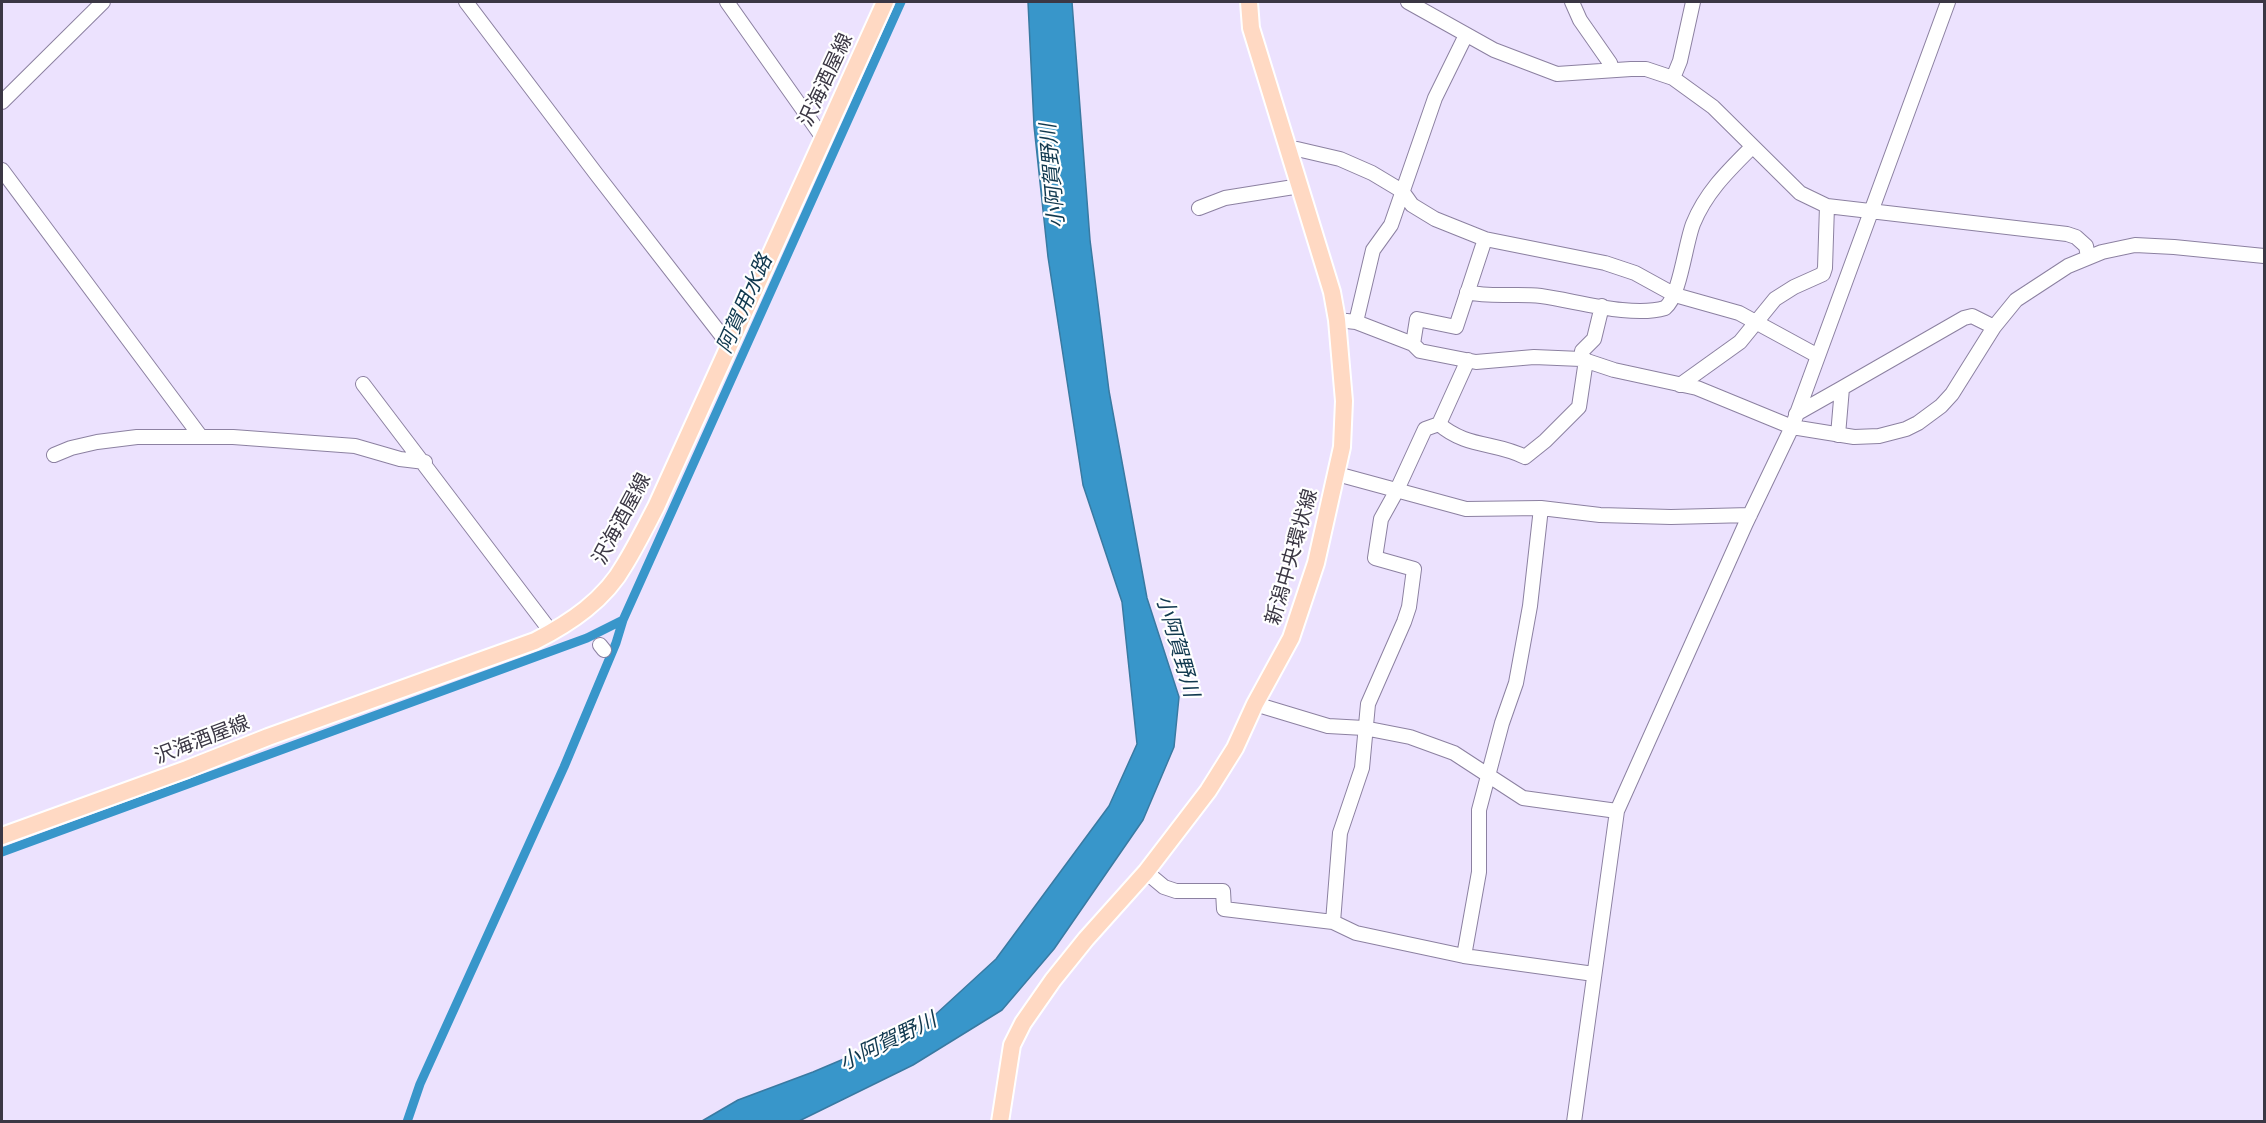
<!DOCTYPE html>
<html>
<head>
<meta charset="utf-8">
<style>
  body { margin:0 }
  #map { position:relative; width:2266px; height:1123px; overflow:hidden; background:#ece2fe; font-family:Cabin,sans-serif }
  canvas { display:block }
  .frame { position:absolute; inset:0; border:3px solid #3b3744; pointer-events:none }
</style>
</head>
<body>
<div id="map">
<canvas width="2266" height="1123"></canvas>
<div class="frame"></div>
</div>
<script>
const ctx = document.querySelector('canvas').getContext('2d');
ctx.lineJoin = 'round';
function paint(path, color) { ctx.fillStyle = color; ctx.fill(path, 'evenodd'); }
function stroke(path, color, width, dash) { ctx.strokeStyle = color; ctx.lineWidth = width; ctx.lineCap = dash ? 'butt' : 'round'; ctx.setLineDash(dash || []); ctx.stroke(path); }
function drawText(font, color, halo, rows, align = 'center') {
  ctx.font = font + ' Cabin,"Noto Sans JP",sans-serif'; ctx.lineWidth = 4.5; ctx.setLineDash([]); ctx.textBaseline = 'middle'; ctx.strokeStyle = halo; ctx.fillStyle = color; for (const [text, x, y, turn = 0] of rows) {
    ctx.save(); ctx.translate(x, y); ctx.rotate((+turn || 0) * Math.PI / 180); ctx.textAlign = isNaN(turn) ? turn : align; if (halo) ctx.strokeText(text, 0, 0); ctx.fillText(text, 0, 0); ctx.restore();
  }
}
const water = new Path2D(`
  M1028 2H1072L1090 240 1109 391 1147 598 1179 697 1174 747 1143 820 1054 949 1002 1010 913 1065 799 1121H702L738 1100 813 1072 924 1025 996 959 1109 806 1137 744 1122 602 1083 485 1048 257 1034 126Z`);
paint(water, '#3896ca');
stroke(water, '#397aa2', 1.5);
stroke(new Path2D(`
  M2 852 587 638 623 620
  M407 1122 420 1084 564 767 616 643 623 620 901 2`), '#3896ca', 9);
const minor = new Path2D(`
  M466 2 597 175 729 345
  M727 2 823 138
  M1408 2 1494 50 1557 74 1631 69H1646L1673 78 1713 107 1800 193 1827 206 2067 234 2076 237 2086 246 2088 257
  M1572 2 1580 20 1610 63 1612 70
  M1673 78 1680 61 1693 2
  M2 102 103 2
  M1289 149H1297L1340 159 1372 173 1402 191 1412 205 1435 219 1485 239 1456 327 1417 319 1413 344
  M2 170 201 437
  M1199 208 1225 198 1300 186
  M1485 239 1605 263 1635 273 1675 295 1739 313 1818 356
  M1467 292C1492 298 1516 293 1541 296 1577 301 1632 318 1665 308 1680 296 1685 245 1693 224 1706 192 1728 171 1752 147
  M1337 320 1356 322 1413 344 1420 351 1476 362 1534 357 1581 359 1614 370 1697 388 1792 427 1854 437 1879 436 1906 429 1918 423 1941 406 1952 394 1994 327 2016 300 2068 266 2102 252 2135 245 2174 247 2264 256
  M1356 322 1373 250 1391 225 1435 98 1466 35
  M1581 359 1582 351 1594 339 1602 306
  M363 384 552 633
  M1680 385 1740 342 1775 299 1794 287 1823 274 1825 268 1827 206
  M1796 414 1842 388
  M1439 424C1466 448 1497 442 1525 457L1545 441 1579 407 1586 360
  M1439 424 1468 360
  M1838 435 1842 388 1964 318 1972 316 1994 327
  M54 455 71 448 97 442 137 437H233L355 446 400 459 425 462
  M1337 474 1466 509 1541 508 1600 515 1671 517 1750 515
  M600 645 604 650
  M1255 704 1328 726 1364 728 1410 737 1454 753 1523 798 1617 811
  M1146 872 1164 887 1176 891H1223L1224 909 1333 922 1356 933 1464 956 1594 974
  M1333 922 1340 833 1362 768 1368 704 1404 622 1409 607 1414 569 1375 558 1381 519 1396 492 1425 429 1439 424
  M1464 956 1479 872V810L1502 723 1516 683 1530 606 1541 508
  M1574 1122 1617 811 1746 523 1792 427 1948 2`);
const major = new Path2D(`
  M2 836 187 769 268 737 535 641C570 623 605 600 625 564 636 546 646 526 656 507L885 2
  M1000 1122 1012 1045 1023 1023 1053 980 1086 939 1146 872 1208 791 1235 748 1255 704 1291 638 1316 563 1342 447 1344 401 1337 320 1332 292 1251 28 1249 2`);
stroke(minor, '#8c81a1', 16);
stroke(major, '#fff', 20);
stroke(minor, '#fff', 14);
stroke(major, '#ffd9c3', 16);
drawText('20px', '#3b3744', '#fff', [
  ["沢海酒屋線",826,80,-65],
  ["沢海酒屋線",622,519,-62],
  ["新潟中央環状線",1292,557,-74],
  ["沢海酒屋線",202,740,-21]
]);
drawText('italic 21px', '#11394f', '#fff', [
  ["小阿賀野川",1053,176,-95],
  ["阿賀用水路",745,304,-66],
  ["小阿賀野川",1177,646,74],
  ["小阿賀野川",888,1042,-26]
]);
</script>
</body>
</html>
